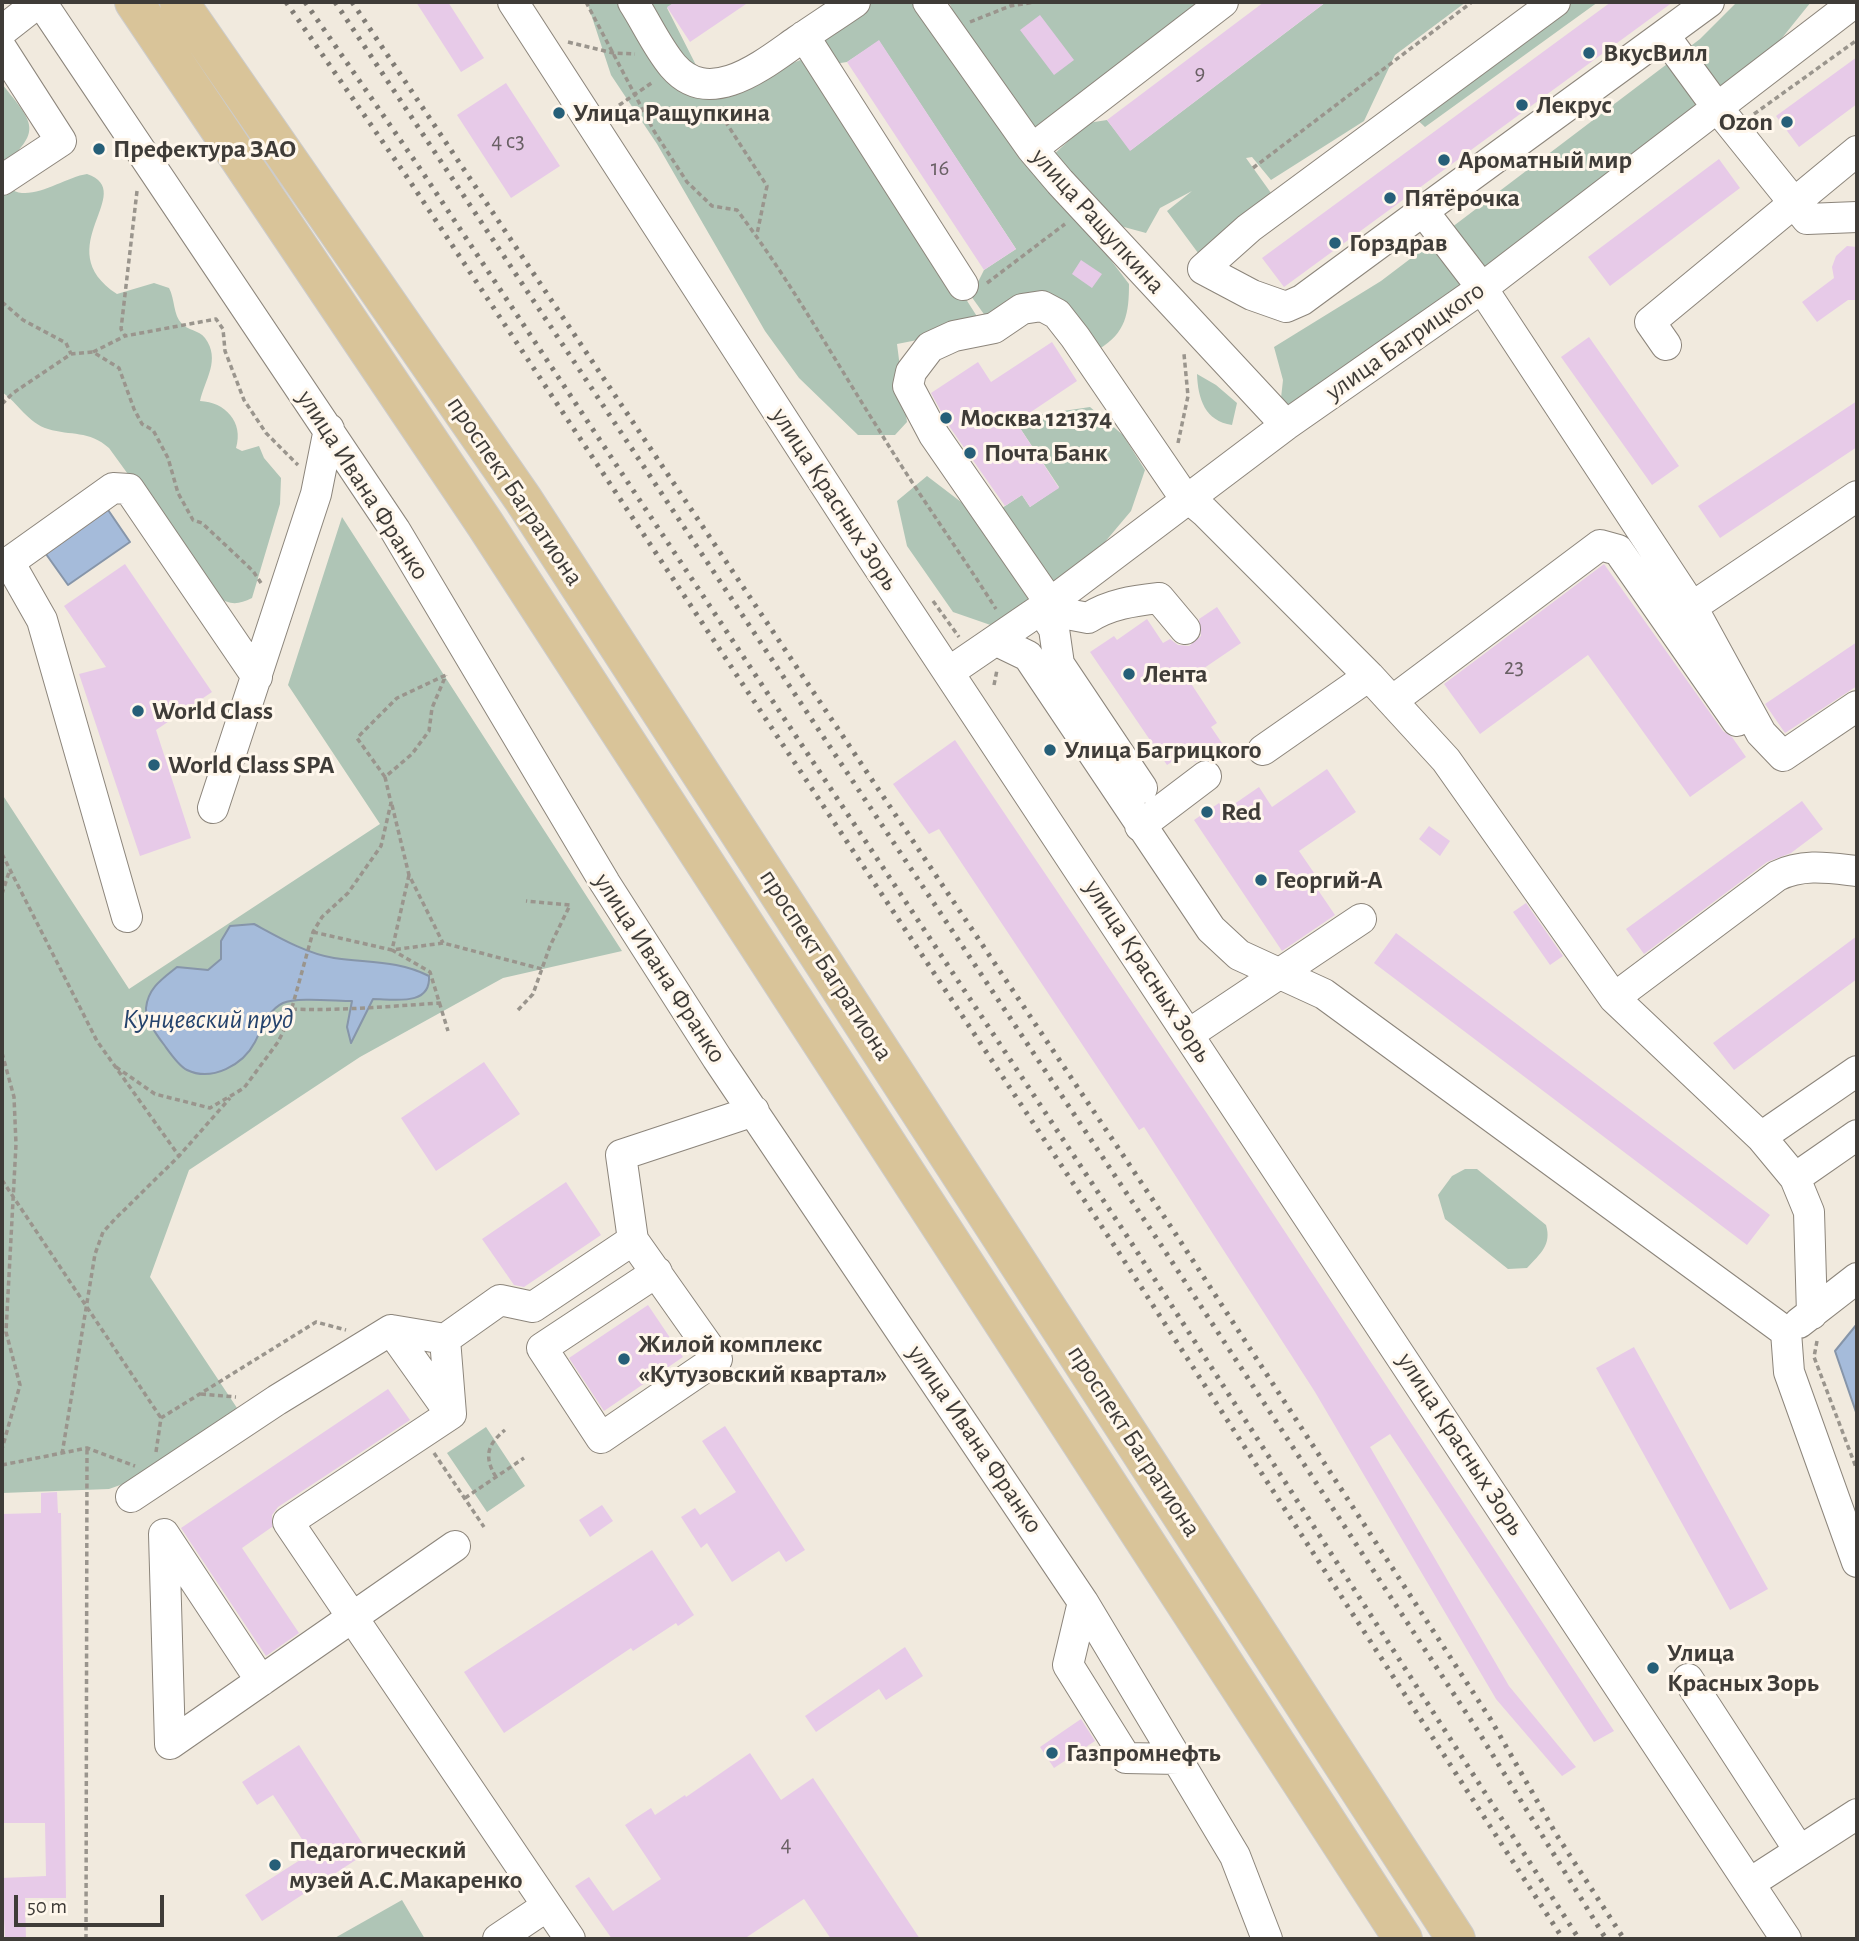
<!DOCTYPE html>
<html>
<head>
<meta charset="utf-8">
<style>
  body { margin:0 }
  #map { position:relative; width:1859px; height:1941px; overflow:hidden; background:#f1eade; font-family:"Alegreya Sans",sans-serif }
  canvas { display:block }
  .frame { position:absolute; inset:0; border:4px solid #3f3c38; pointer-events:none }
  .scale { position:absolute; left:14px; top:1895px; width:150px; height:32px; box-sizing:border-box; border:4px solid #3f3c38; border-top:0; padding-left:9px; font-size:21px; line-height:24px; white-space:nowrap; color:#3f3c38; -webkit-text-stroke:5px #fff7ec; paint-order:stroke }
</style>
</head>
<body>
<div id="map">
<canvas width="1859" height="1941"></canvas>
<div class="frame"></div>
<div class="scale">50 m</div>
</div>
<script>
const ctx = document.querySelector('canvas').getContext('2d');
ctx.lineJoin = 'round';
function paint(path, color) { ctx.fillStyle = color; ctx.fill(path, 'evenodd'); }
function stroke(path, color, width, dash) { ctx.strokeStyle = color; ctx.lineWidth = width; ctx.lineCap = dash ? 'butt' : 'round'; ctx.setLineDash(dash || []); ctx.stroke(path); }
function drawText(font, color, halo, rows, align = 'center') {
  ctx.font = font + ' "Alegreya Sans",sans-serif'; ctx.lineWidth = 6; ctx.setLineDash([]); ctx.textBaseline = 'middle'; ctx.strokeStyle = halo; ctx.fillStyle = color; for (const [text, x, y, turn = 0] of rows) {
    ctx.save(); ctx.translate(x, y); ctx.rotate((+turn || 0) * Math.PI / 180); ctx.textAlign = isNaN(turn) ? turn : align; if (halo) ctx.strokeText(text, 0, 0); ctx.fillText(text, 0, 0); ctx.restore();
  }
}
paint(new Path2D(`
  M589 2H675L667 8 700 73 732 86 811 56 978 318 943 335 897 344 907 422 895 435H858L799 378 765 331 657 144 611 75 588 5Z
  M869 2H915L1129 284C1129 313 1126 333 1099 349L1070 321 986 317 971 296 984 270 1016 249 879 41 847 62 834 64 823 38Z
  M949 2H1219L1039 135 954 14Z
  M1326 2H1466L1395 55 1364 121 1271 180 1252 157 1246 158 1276 200 1201 257 1167 211 1192 191 1160 208 1146 233 1113 224 1052 156 1088 123 1107 120 1131 150Z
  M1542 2H1598L1425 127 1411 114Z
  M1737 2H1811L1757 69 1388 347 1341 368 1291 405 1280 407 1283 380 1274 347 1381 281 1700 39Z
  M2 84C35 125 42 130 2 167Z
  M87 174C139 192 47 248 117 294L154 283 169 288C175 299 173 315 182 324 187 330 199 330 205 338 221 360 205 379 200 401 225 402 244 422 236 448L242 451 259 446 264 458 281 478 280 504 252 598C238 605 230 605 217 597L109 448C89 430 71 436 48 429 28 423 18 403 2 392V181C23 210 60 178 87 174Z
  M1197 374 1216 385 1237 403 1232 425C1205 421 1198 399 1197 374Z
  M1090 407 1123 435 1145 470 1131 511 1083 568 1002 629 953 612 907 546 897 501 927 476 965 505 999 510 1022 495 1030 507 1059 487 1016 422 1023 417Z
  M342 517 622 951 503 978 360 1057 189 1170 150 1277 241 1414 154 1473 109 1489 2 1493V794L129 989 380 824 288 685Z
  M1465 1169H1477L1546 1225C1552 1245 1540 1254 1527 1268L1508 1269 1445 1219 1438 1195 1452 1176Z
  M486 1427 525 1486 487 1512 447 1453Z
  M402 1900 425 1939H333Z`), '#afc5b6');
const water = new Path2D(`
  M104 504 130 542 68 585 41 547Z
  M254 924C278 937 307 954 334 958 368 963 398 960 429 976 431 1007 393 999 373 999L351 1043 347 1027 352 1001C335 1001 296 997 283 1003 268 1010 262 1028 255 1042 243 1065 212 1082 187 1070 179 1066 170 1053 165 1046 158 1037 145 1020 146 1008 148 988 162 979 177 967L208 970 221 959V941L230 926Z
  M1857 1324V1415L1835 1351Z`);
paint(water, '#a5bbda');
stroke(water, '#8695a9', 2);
paint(new Path2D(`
  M416 2H448L484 58 461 72Z
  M675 2H749L690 42 667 7Z
  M1264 2H1326L1130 151 1107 120Z
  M1611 2H1673L1284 287 1262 258Z
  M1040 15 1074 60 1054 75 1020 30Z
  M879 40 1016 249 984 270 847 62Z
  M1857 57V104L1799 147 1776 116Z
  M506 83 560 166 511 198 457 115Z
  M1719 159 1740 188 1610 286 1588 257Z
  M1847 246 1857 247V300H1848L1817 322 1802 302 1834 278 1832 267 1836 256Z
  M1081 260 1102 274 1092 288 1072 274Z
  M1589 337 1679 466 1652 485 1561 357Z
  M1052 342 1077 381 1016 422 1059 488 1030 507 1022 495 1005 506 949 426 931 393 978 362 991 382Z
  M1857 401V447L1720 538 1698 506Z
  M125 564 212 692 156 730 191 838 140 856 79 674 106 667 64 606Z
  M1604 564 1723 731 1732 737 1746 757 1690 797 1588 655 1480 734 1444 684Z
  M1217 607 1241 643 1188 679 1217 723 1211 727 1224 746 1195 762 1188 751 1167 765 1090 652 1114 636 1117 640 1147 619 1163 643 1170 639 1178 645 1189 646 1201 636 1199 619Z
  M1857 642V686L1785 733 1765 704Z
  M955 740 1206 1112 1614 1731 1594 1742 1390 1434 1370 1447 1509 1686 1576 1767 1562 1776 1496 1699 1315 1392 1144 1127 1139 1130 939 829 929 834 893 784Z
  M1327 769 1356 812 1299 851 1323 886 1318 890 1335 915 1282 951 1194 820 1219 803 1224 811 1259 787 1272 807Z
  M1802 801 1823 829 1791 853 1767 862 1644 954 1626 929Z
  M1429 826 1450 841 1440 856 1419 839Z
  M1526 903 1563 956 1550 965 1513 912Z
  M1396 933 1770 1215 1747 1245 1374 963Z
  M1857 936V979L1734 1070 1713 1043Z
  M484 1062 520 1114 436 1171 401 1118Z
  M566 1182 601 1235 524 1287 514 1285 482 1239Z
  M648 1305 683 1357 604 1411 569 1358Z
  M1634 1347 1768 1589 1730 1610 1596 1368Z
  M388 1389 410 1420 278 1507 272 1515V1527L242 1548 299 1633 266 1656 181 1528Z
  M725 1426 805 1550 786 1562 779 1551 732 1582 707 1543 701 1548 681 1517 695 1508 700 1515 736 1492 702 1441Z
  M57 1492 58 1513H61L66 1898H25L26 1939H5L2 1878 46 1876 45 1823H2V1514L41 1513V1493Z
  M602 1505 613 1521 590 1537 579 1520Z
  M652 1550 694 1615 678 1626 676 1623 633 1651 631 1648 504 1733 464 1672Z
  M905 1647 923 1676 886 1700 879 1689 816 1732 805 1716Z
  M1081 1719 1095 1741 1054 1768 1040 1747Z
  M299 1745 368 1852 262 1921 245 1895 311 1853 273 1795 257 1805 242 1782Z
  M750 1753 781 1800 813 1778 920 1939H831L804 1899 744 1939H612L575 1886 589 1877 613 1911 661 1879 625 1825 651 1808 655 1815 685 1795 686 1797Z`), '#e7cae8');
const minor = new Path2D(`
  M41 2 395 530 605 883 717 1058 1083 1602 1235 1856 1267 1939
  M513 2 868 551 1786 1939
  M633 2C646 22 657 47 673 66 710 109 764 64 797 41 816 28 836 15 855 2
  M928 2 1032 149 1060 182 1286 425
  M1555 2 1249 228 1203 269 1252 295 1286 307 1302 300 1423 211 1482 288 1692 607 1761 733 1783 756 1857 706
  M2 31 39 2
  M1664 35 1709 2
  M804 36 963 285
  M2 49 61 141 2 180
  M1032 149 1223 2
  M1423 211 1664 35 1716 106 1807 219 1857 217
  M1666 345 1650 322 1857 151
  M1055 599 1067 614 1088 618C1110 604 1133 601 1159 598L1185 629
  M1050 603 934 435 908 386 911 372 930 347 954 336 994 328 1022 309 1042 306 1057 314 1075 337 1180 491 1205 512 1369 676 1446 760 1614 998 1761 1137 1857 1071
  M1692 607 1857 496
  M1041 609 1054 629 1059 664 1142 788
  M997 641 1028 656 1211 929 1239 955 1324 994 1786 1332 1789 1372 1857 1562
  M949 672 1050 603 1286 425 1482 288 1855 2
  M1392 701 1600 545 1618 550 1737 721
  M1263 750 1369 676
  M213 808 316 494 329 429
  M1140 826 1206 776
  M127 917 42 620 13 569 12 560 113 488 129 489 257 677
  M1614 998 1777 876C1803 863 1830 868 1857 871
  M1189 1034 1361 919
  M1761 1137 1795 1178 1809 1212 1812 1314
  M1795 1178 1857 1135
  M633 1240 717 1359 601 1438 542 1348 657 1272
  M1799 1323 1857 1278
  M391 1330 450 1413
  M445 1339 451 1414 288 1522 570 1939
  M131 1497 277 1400 391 1330 445 1339 500 1300 533 1307 633 1240 621 1155 754 1111
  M1083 1602 1068 1665 1126 1758 1179 1759
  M1688 1679 1799 1850
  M261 1681 164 1534 170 1744 455 1546
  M1750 1883 1857 1814
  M498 1939 547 1906`);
const major = new Path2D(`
  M134 2 485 524 1403 1939
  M179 2 523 499 1456 1939`);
stroke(minor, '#8c857b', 32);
stroke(major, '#cdcccb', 40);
stroke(new Path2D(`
  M586 2 654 131 687 182 712 206 737 210C790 280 832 356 879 430 916 491 958 549 996 609
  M970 22 1010 6 1035 2
  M568 42 613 53 635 54
  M716 107 767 186 757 234
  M612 110 653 82
  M1754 114 1857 40
  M1253 168 1472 2
  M137 191 121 329 125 336 216 319 223 329 225 351 244 400 266 433 298 465
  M987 283 1065 224
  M2 302 23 320 66 343 71 354
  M93 352 125 336
  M2 404 13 393 71 354 93 352 119 368 134 409 142 424 153 430 168 458 178 493 193 520 202 523 253 571 261 583
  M1178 443 1188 396 1184 354
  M933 601 959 637
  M994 685 997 670
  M385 777 357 738 397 698 446 675
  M392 805 409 875 443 943
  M2 854 97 1041 179 1156
  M409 875 392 950 430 972 448 1031
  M2 894 10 869
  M313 932 392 950 443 943 542 969
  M292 1009C342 1011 391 1006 441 1003
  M518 1010 533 994 550 946 570 905 526 901
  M2 1053 14 1097 16 1144 6 1332 20 1385 2 1449
  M116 1067 155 1094 210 1108 244 1088 278 1042 288 1022 313 932 322 917 348 893 381 846 391 803 385 777 412 754 429 731 432 708 446 675
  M2 1180 161 1418
  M1817 1341 1814 1357 1857 1470
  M201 1394 236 1397
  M156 1452 161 1418 316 1322 346 1330
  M434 1453 484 1527
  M62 1454 95 1254 103 1232 115 1219 179 1156 230 1098
  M2 1465 87 1448 135 1466
  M496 1477C483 1456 488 1444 505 1430
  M465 1498 524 1458
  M86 1939 87 1448`), '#9a958d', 3.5, [5, 3.5]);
stroke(minor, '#fff', 30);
stroke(major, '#d9c499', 38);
stroke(new Path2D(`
  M286 2 407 177 1112 1242 1563 1939
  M305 2 421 170 1125 1233 1579 1939
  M335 2 1161 1245 1478 1731 1606 1939
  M352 2 1175 1233 1491 1720 1556 1834 1624 1939`), '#807c75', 5, [3.5, 7]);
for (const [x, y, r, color] of [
  [1589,53,7,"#265f78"],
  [1522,105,7,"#265f78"],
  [559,113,7,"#265f78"],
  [1787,122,7,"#265f78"],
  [99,149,7,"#265f78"],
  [1444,160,7,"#265f78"],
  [1390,198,7,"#265f78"],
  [1335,243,7,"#265f78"],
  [946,418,7,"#265f78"],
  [970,453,7,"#265f78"],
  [1129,674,7,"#265f78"],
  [138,711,7,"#265f78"],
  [1050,750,7,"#265f78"],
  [154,765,7,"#265f78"],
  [1207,812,7,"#265f78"],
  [1261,880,7,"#265f78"],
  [624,1359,7,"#265f78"],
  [1653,1668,7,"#265f78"],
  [1052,1753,7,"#265f78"],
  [275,1865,7,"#265f78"]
]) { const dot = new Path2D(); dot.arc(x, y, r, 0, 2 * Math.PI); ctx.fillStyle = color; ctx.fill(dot); stroke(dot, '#fff7ec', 2.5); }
drawText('23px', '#696064', null, [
  ["9",1200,73],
  ["4 с3",508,141],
  ["16",940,168],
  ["23",1514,667],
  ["4",786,1844]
]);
drawText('bold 26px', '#3f3c38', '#fff7ec', [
  ["ВкусВилл",1603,53],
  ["Лекрус",1536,105],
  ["Улица Ращупкина",573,113],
  ["Ozon",1773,122,"right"],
  ["Префектура ЗАО",113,149],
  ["Ароматный мир",1458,160],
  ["Пятёрочка",1404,198],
  ["Горздрав",1349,243],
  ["Москва 121374",960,418],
  ["Почта Банк",984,453],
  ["Лента",1143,674],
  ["World Class",152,711],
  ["Улица Багрицкого",1064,750],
  ["World Class SPA",168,765],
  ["Red",1221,812],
  ["Георгий-А",1275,880],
  ["Жилой комплекс",638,1344],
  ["«Кутузовский квартал»",638,1374],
  ["Улица",1667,1653],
  ["Красных Зорь",1667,1683],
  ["Газпромнефть",1066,1753],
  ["Педагогический",289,1850],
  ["музей А.С.Макаренко",289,1880]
], 'left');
drawText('26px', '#3f3c38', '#fff7ec', [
  ["улица Ращупкина",1098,221,48],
  ["улица Багрицкого",1405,341,-35],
  ["улица Ивана Франко",363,485,57],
  ["проспект Багратиона",515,491,56],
  ["улица Красных Зорь",835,499,57],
  ["проспект Багратиона",826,965,57],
  ["улица Ивана Франко",660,968,57],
  ["улица Красных Зорь",1148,971,57],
  ["улица Ивана Франко",975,1439,56],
  ["проспект Багратиона",1134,1441,57],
  ["улица Красных Зорь",1461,1444,57]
]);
drawText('italic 28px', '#25436d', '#fff7ec', [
  ["Кунцевский пруд",208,1020]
]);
</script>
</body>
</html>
